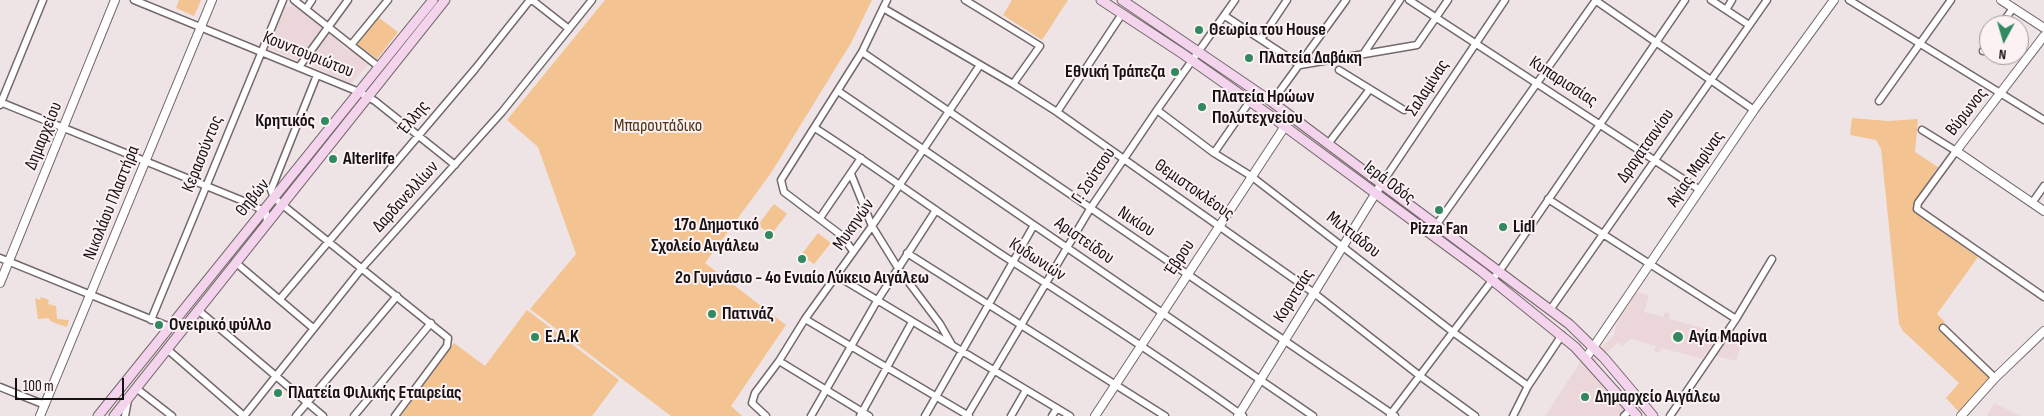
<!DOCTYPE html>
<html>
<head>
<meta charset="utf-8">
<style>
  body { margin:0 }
  #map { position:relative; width:2044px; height:416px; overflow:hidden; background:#efe4e5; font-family:"Sofia Sans Condensed",sans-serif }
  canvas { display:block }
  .north { position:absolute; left:1979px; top:15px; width:50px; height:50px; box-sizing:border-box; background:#fcf1f3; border:1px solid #a09899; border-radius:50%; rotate:186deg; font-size:14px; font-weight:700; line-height:20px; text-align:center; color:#161213 }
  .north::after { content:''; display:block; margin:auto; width:18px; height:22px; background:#318a5f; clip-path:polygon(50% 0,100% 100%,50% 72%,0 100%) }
  .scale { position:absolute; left:15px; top:378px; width:109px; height:22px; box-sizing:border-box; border:2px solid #161213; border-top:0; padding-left:6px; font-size:15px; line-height:18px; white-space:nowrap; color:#161213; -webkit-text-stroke:4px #fcf1f3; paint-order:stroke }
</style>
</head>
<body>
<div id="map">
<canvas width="2044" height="416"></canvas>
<div class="north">N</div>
<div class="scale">100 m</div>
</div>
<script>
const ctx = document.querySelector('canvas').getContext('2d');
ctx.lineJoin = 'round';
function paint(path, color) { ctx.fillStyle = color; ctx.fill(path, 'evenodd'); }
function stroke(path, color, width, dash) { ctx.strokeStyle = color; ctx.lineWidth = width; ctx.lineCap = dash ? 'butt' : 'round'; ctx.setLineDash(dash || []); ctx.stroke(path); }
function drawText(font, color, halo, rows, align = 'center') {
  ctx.font = font + ' "Sofia Sans Condensed",sans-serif'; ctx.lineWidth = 4; ctx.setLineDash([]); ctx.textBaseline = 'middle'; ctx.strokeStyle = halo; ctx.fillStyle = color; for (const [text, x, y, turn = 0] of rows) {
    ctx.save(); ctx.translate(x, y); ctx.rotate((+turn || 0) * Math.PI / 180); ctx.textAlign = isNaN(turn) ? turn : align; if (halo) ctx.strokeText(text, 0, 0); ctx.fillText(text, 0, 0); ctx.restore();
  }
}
paint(new Path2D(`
  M295 6 323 27 299 61 267 48 285 7Z
  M328 32 346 49 350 51 351 50 369 64 351 84 305 63Z
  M123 158 132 161 131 165 133 168 127 184 115 179Z
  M1633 291 1649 295 1644 312 1663 317 1665 312 1670 314 1669 319 1711 330 1710 336 1741 344 1736 361 1705 353 1703 359 1661 348 1660 353 1654 351 1656 346 1631 339 1622 346 1619 342 1589 367 1622 406 1624 409 1618 416H1545L1581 361 1582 363 1613 337 1622 306 1628 308Z
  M1994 403 2021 416H1987Z`), '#ebd7da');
paint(new Path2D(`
  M179 0H201L194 16 176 8Z
  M605 0H872L851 43 771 173 705 263 786 325 731 406 742 416H671L530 309 576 254 538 147 507 120Z
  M1012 0H1068L1042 40 1003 15Z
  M378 17 398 32 377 59 357 44Z
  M1852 118 1888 121 1918 119 1915 152 1938 167 1913 207 1914 212 1978 257 1937 314 1945 322 1940 327V331L1989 378 1959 412 1946 398 1959 383 1903 331 1899 324 1881 149 1876 140 1850 135Z
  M774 204 787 214 771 235 758 225Z
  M818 233 831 243 814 264 801 255Z
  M41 297 49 300 48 304 56 306 57 319 69 320 67 327 52 322 48 318 38 319 35 298 40 300Z
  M527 310 619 380 592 416H401L454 343 485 366Z`), '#f3c391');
const minor = new Path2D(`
  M134 0 359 92 375 101 455 165
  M294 0 379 67
  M532 0 569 29
  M965 0 1040 46 1013 84
  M1409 0 1700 190
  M1595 0 1754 110
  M1711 0 1749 25
  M1849 0 2044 120
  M883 8 1013 84 1057 112 1314 293 1420 376 1475 416
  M306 9 312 0
  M1726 10 1732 0
  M1225 16 1300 65
  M2001 25 2013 8
  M1261 39 1287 0
  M351 45 388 0
  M1983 51 1989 42
  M862 52 1395 416
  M1364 53 1400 0
  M1300 65 1417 45 1448 0
  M299 67 348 0
  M1339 70 1404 110
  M317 75 271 190 274 198 448 338 447 346 395 416
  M838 91 1313 416
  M1879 101 1951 0
  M0 102 253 205 266 213 267 223
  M1272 102 1346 0
  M0 105 43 0
  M1157 110 1214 153 1251 176 1453 332 1528 386
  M1057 112 1122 14
  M815 128C882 171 946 219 1013 262 1090 312 1168 362 1243 416
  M1922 130 1956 151 1918 203 1917 209 2044 297
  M1328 144 1370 89
  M1214 153 1250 101
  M851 174 872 226 898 268 940 324 952 345
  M1382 183 1505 0
  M1548 199 1736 319
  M2032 203 2044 186
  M820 218 861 158
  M1437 224 1596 0
  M853 251 841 235 784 192 781 180 862 52 887 0
  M907 253 1165 416
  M0 258 170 327
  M235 262 313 328
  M837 276 1070 416
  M280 299 475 69 530 0
  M198 310 323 416
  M1550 310 1767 0
  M805 319 969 416
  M151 320 283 0
  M1943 328 1995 378
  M167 349 244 416
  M779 361 869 416
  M0 387 45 405
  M136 388 172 416
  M1390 415 1503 266 1685 0
  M125 416 128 400
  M244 416 362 268 502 112 592 0
  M296 416 397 296
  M354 416 431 323
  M766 416 752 403 755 393 779 361 805 319 872 226 980 65
  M811 416 877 301 936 210
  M860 416 912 322
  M925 416 1034 225
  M967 416 1090 209 1157 110 1235 0
  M1011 416 1026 390
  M1052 416 1057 408
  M1513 416 1528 386 1562 335
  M1624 416 1631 409
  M1670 416 1736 319 1772 259`);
const tertiary = new Path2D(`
  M2001 0 2044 28
  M2044 36 1956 151 2044 211
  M0 283 115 0
  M1586 358 1754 110 1834 0
  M40 416 212 0
  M1095 416 1291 117
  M1238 416 1382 183
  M1961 416 1995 378 2044 331`);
const secondary = new Path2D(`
  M1101 0 1183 54 1268 114 1481 271 1575 347 1637 416
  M1122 0 1272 102 1569 324 1604 358 1653 416
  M98 416 433 0
  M114 416 445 0`);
stroke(minor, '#73696b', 9);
stroke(tertiary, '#73696b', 10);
stroke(secondary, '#73696b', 11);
stroke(minor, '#fff', 6);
stroke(tertiary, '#fff', 8);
stroke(secondary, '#f4d4ec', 9);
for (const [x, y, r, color] of [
  [1199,30,5,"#318a5f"],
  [1249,58,5,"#318a5f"],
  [1175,72,5,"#318a5f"],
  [1202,107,5,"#318a5f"],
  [325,121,5,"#318a5f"],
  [333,159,5,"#318a5f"],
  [1439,210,5,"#318a5f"],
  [1503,227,5,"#318a5f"],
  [769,235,5,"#318a5f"],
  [802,259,5,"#318a5f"],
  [712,314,5,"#318a5f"],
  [159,325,5,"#318a5f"],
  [535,337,5,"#318a5f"],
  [1678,337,6,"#318a5f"],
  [278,393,5,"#318a5f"],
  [1585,397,5,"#318a5f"]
]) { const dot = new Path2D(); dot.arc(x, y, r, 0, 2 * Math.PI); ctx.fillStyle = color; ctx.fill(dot); stroke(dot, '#fcf1f3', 2); }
drawText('bold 18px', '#161213', '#fcf1f3', [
  ["Θεωρία του House",1209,30],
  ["Πλατεία Δαβάκη",1259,58],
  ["Εθνική Τράπεζα",1165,72,"right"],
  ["Πλατεία Ηρώων",1212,97],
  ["Πολυτεχνείου",1212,118],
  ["Κρητικός",315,121,"right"],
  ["Alterlife",343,159],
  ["17o Δημοτικό",759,225,"right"],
  ["Σχολείο Αιγάλεω",759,246,"right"],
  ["Lidl",1513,227],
  ["Pizza Fan",1439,229,"center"],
  ["2ο Γυμνάσιο - 4ο Ενιαίο Λύκειο Αιγάλεω",802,278,"center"],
  ["Πατινάζ",722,314],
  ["Ονειρικό φύλλο",169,325],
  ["E.A.K",545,337],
  ["Αγία Μαρίνα",1689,337],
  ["Πλατεία Φιλικής Εταιρείας",288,393],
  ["Δημαρχείο Αιγάλεω",1595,397]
], 'left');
drawText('18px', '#161213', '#fcf1f3', [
  ["Κουντουριώτου",308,55,22],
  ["Κυπαρισσίας",1563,82,33],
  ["Σαλαμίνας",1428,88,-57],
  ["Βύρωνος",1967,112,-52],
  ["Έλλης",414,118,-50],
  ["Δημαρχείου",44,136,-68],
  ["Δραγατσανίου",1646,146,-55],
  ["Κερασούντος",203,154,-68],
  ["Αγίας Μαρίνας",1696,169,-56],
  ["Γ. Σούτσου",1094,176,-56],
  ["Ιερά Οδός",1389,183,37],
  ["Θεμιστοκλέους",1194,190,35],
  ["Δαρδανελλίων",406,197,-48],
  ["Θηβών",253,198,-51],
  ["Νικολάου Πλαστήρα",112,203,-68],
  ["Νικίου",1136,222,33],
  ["Μυκηνών",854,225,-55],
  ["Μιλτιάδου",1353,235,38],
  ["Αριστείδου",1084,241,35],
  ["Έβρου",1180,258,-56],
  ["Κυδωνιών",1037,260,33],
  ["Κορυτσάς",1294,296,-58]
]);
drawText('18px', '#503311', '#fcf1f3', [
  ["Μπαρουτάδικο",658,126]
]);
</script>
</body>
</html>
